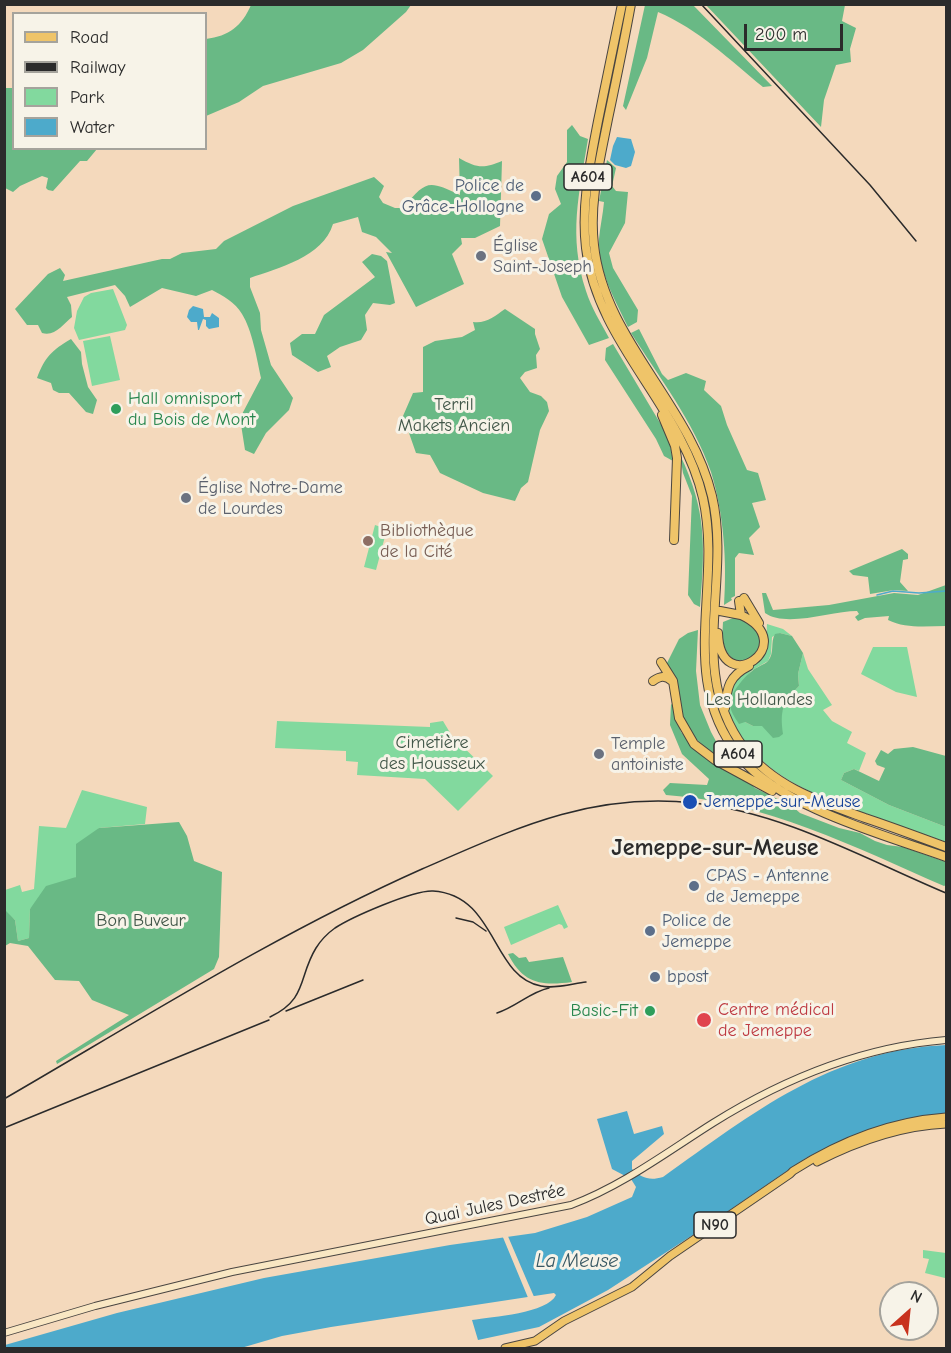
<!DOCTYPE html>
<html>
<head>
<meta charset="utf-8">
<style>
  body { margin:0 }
  #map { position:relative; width:951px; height:1353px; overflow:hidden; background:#f4d9bc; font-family:"Comic Neue",sans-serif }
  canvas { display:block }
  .frame { position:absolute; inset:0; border:6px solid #2b2b2b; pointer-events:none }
  .legend { position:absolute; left:12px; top:12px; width:195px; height:138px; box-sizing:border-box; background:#f7f3e8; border:2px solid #a5a39c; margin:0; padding:8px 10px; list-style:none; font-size:18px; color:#2b2b2b }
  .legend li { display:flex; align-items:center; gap:12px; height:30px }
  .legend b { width:30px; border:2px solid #a5a39c }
  .north { position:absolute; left:879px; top:1281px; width:60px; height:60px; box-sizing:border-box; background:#f7f3e8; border:2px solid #a5a39c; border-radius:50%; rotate:27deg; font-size:16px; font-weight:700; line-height:24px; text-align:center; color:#2b2b2b }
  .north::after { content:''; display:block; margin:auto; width:21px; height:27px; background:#c8321e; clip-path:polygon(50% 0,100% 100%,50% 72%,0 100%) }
  .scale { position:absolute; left:744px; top:24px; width:99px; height:27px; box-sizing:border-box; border:3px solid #2b2b2b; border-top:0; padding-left:8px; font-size:18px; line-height:21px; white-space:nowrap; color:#2b2b2b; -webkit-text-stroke:4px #f7f3e8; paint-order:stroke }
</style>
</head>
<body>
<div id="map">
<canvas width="951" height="1353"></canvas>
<div class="frame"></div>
<ul class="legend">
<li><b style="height:8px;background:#efc469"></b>Road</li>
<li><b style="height:8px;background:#2b2b2b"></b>Railway</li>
<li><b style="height:16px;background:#82d99e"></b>Park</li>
<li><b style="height:16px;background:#4daacb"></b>Water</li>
</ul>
<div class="north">N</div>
<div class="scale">200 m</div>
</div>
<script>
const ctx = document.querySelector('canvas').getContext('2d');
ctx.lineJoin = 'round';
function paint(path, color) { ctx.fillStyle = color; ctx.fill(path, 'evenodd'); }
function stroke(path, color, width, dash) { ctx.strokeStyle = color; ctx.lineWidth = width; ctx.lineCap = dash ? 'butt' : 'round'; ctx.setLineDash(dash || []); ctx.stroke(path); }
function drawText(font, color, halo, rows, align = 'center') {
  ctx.font = font + ' "Comic Neue",sans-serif'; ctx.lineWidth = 6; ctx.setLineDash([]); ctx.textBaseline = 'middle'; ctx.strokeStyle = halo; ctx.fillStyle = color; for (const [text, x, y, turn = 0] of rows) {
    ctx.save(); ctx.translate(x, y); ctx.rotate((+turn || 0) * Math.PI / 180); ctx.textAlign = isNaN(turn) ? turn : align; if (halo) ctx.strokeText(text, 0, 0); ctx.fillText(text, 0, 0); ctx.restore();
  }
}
paint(new Path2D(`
  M113 289 127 325 125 330 79 340 74 328 77 311 84 297 91 293Z
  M110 336 120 380 92 386 83 341Z
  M375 525 387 529 376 570 364 567Z
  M767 624 783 629 792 636 780 633 772 637 771 654 768 661 751 671 730 702 745 722 753 726 781 713 790 694 799 686 798 674 803 653 808 669 832 705 823 710 832 721 852 732 847 743 866 753 859 771 854 769 844 773 841 780 889 805 946 827V842C919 832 892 823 864 813 815 795 764 777 737 729 731 718 726 708 728 694 730 672 759 670 766 651 769 642 766 633 767 624Z
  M873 647H907L917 697 896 692 861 674Z
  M277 721 430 727V723L443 721 452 736 493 776 458 811 425 779 357 775 358 762 346 761V751L275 748Z
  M82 790 147 807 145 824 99 828 76 877 30 909 29 938 18 941 15 920 5 912V890L20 885 22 892 34 889 39 826 66 828Z
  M558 905 568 927 564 929 562 925 559 924 511 945 504 927Z
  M923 1250 946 1253 945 1278 925 1273 929 1259 923 1258Z`), '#82d99e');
paint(new Path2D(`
  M251 5V4L411 5 406 12 363 50 341 63 263 86 239 102 206 116V39C229 36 242 26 251 5Z
  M693 5 772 86 763 87C730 60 698 29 658 12L647 58 626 110 623 106 645 5Z
  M706 5H845L842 21 856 28 850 49 851 62 836 65 824 100 821 127Z
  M4 88H13L14 148 97 149 87 161H80L53 191 48 190 46 188 48 178 42 176 20 186 13 192 5 188Z
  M572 125 580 136 588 139C579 195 568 235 586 291 591 307 601 323 609 338L589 345 562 297 542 239 549 214 561 204 555 189 557 176 567 162V130Z
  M459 158C477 168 483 169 502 161L500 226 475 238H461L462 244 452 254 464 284 416 307 386 252 392 253 376 237 362 232 358 217 333 224C323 257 278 268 250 278V287L260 313 261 330 271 365 293 398 289 410 266 433 254 454 245 450 240 418 261 378C257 359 252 330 242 314 235 302 223 296 212 290L196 296 162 288 130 307 125 296 115 285 67 297 71 305 72 317C63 324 55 337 42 333L38 325H27L15 309 48 274 60 268 65 275 63 281 162 259H170L182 253 216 249 224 241 293 206 374 177 384 186 379 197 383 203 395 208H403C426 181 427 179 460 195Z
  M607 160 616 168 612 186 616 191 628 192 625 223 609 253 613 268 638 310 637 322 628 327C615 300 598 271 599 239 600 227 603 214 604 202L599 201Z
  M372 254 381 256 387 261 395 303 390 305 373 303 365 315 367 330 361 340 340 347 327 356 331 367 318 372 292 355 290 343 302 334H315L324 315 375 277 362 262Z
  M505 309 535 329V334L540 349 536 355 537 368 525 372 520 378 530 392 541 396 547 402 549 411 540 430 528 482 521 488 515 501 483 493 440 473 430 455 416 453 403 416 413 393 423 392V347L435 341 462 337 475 330 473 322C486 324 495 316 505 309Z
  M639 329 662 374 668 380 686 373 706 381 704 390 721 406 727 425 747 470 758 473 766 500 752 503 760 527 749 538 754 555 739 553 735 558V596L731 598 732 600 724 605C727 562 724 514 711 472 694 422 659 377 631 333Z
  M71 339 81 352 82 364 88 387 97 400 93 414 86 412 69 393H59L53 390 51 383 37 378C45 357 52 350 71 339Z
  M613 344 669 438 673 461 664 456 656 439 605 360 606 348Z
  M680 455C707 510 705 548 700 607L694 604 688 595 692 496 683 473Z
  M902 549 908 554V559L903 560 900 582 908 591 894 590 870 594 868 577 853 575 849 571Z
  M946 585V626C927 626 906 629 888 620L889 616 865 618 858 621 855 617 859 614 857 611C832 611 786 628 765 613L762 593H766L773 610 829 605 894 593 918 595Z
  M738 616 749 621 763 641 751 660 736 661C721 650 722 640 723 622Z
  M698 630 696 671 700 705 711 732 724 756 738 765 736 768 712 754 692 735 682 714 677 680 668 669 667 663 679 639 688 633Z
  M780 633 792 636 803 653 798 674 799 686C782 703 780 711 783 734L779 737 773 738 762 726H753L745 722 739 724C735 718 729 709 730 702 731 693 744 677 752 671 756 667 764 665 768 661 775 653 770 642 775 634Z
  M671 704 674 706 681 732 695 749 749 782 755 788 792 806 800 813 839 828 860 833 875 841 887 845 903 847 946 862V885L944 886C855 847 765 802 666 795L663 790 670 783 707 785 709 779 682 754 670 725Z
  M913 747 946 756V827L889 805 841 780 844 773 854 769 879 781 885 768 877 765 875 761 881 750 888 754 894 749Z
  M179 822 187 836 194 861 222 872 219 957 214 969 57 1064 56 1061 129 1015 92 1000 79 981 55 980 28 946 10 943 5 946V912L6 911 15 920 18 941 29 938 30 909 46 886 76 877V844L99 828Z
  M513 953 519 958 526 957 529 962 563 957 572 982C542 986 523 984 508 954Z`), '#69b985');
paint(new Path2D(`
  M617 137 631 139 635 152 631 166 626 168 615 165 610 160 613 146Z
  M193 306 203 309 204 317H210L212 313 219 318V327L209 329 206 326V320L203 319 199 330H198L197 322H191L187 317 189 310Z
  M946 1045V1113L904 1119 836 1143 806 1158 699 1231 608 1290 539 1327 478 1340 472 1320C492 1317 548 1313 556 1295L554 1293 331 1327 282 1336 241 1348H5V1345L117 1313 264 1278 450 1245 535 1233 587 1217 632 1197 636 1187 631 1179 612 1169 597 1119 627 1111 634 1134 662 1126 664 1134 632 1161V1169C642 1178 649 1181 663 1177 753 1113 831 1050 946 1045Z`), '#4daacb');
paint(new Path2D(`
  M507 1234 528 1283 535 1299 529 1300 502 1235Z`), '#f4d9bc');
stroke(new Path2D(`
  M877 595 893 591 919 593 946 591`), '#4daacb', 1.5);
const secondary = new Path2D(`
  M4 1333 95 1306 232 1272 571 1205C622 1186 667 1152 713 1123 785 1078 861 1047 946 1040`);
const primary = new Path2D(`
  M817 1162C856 1142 902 1126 946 1124
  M505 1348 535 1341 564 1321 632 1287 670 1256 790 1174 793 1171C840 1141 891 1121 946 1117`);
const motorway = new Path2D(`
  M622 4C614 43 606 82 598 121 590 163 581 205 586 248 597 343 682 406 703 498 723 587 676 679 740 757 782 808 885 835 946 857
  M631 4C624 43 616 81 608 119 600 160 589 203 594 245 604 340 690 404 712 496 732 581 686 671 744 748 774 787 821 802 865 818 892 827 919 837 946 847
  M662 415 675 446 677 458 674 540
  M744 598 759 623
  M720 611 741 615
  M718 633C720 701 803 644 741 615L739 601
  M661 662 673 681 679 718 694 744 715 760 772 791
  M653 681C660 676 665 675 672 681
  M725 708C727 687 729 676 749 666`);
stroke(secondary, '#494541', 8);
stroke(primary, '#494541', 9);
stroke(motorway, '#494541', 10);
stroke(secondary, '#f9e7c3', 6);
stroke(primary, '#efc469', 7);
stroke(motorway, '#efc469', 8);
stroke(new Path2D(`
  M701 4 870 185 916 241
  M456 918 473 922 486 931
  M286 1011 363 980
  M497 1013C516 1007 530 992 549 988
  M270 1017C308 999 298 977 316 948 321 940 328 933 335 928 352 917 413 890 433 891 497 895 491 977 541 986 555 989 571 984 586 982
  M4 1099C142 1019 276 934 422 869 514 829 590 792 694 803 783 812 865 859 946 893
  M4 1128 269 1020`), '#2b2b2b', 1.5);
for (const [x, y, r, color] of [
  [536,196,6,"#5c6f8a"],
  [481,256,6,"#6b7280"],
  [116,409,6,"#2e9e5b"],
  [186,498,6,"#6b7280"],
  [368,541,6,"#8d6e63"],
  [599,754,6,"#6b7280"],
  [690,802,8,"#1a4fb4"],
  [694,886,6,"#5c6f8a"],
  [650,931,6,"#5c6f8a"],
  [655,977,6,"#5c6f8a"],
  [650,1011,6,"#2e9e5b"],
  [704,1020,8,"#e0444e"]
]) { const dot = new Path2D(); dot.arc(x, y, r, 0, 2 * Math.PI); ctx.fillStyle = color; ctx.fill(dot); stroke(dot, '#f7f3e8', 2); }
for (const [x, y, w] of [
  [588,177,48],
  [738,754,48],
  [715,1225,42]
]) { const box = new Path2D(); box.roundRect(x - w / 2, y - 13, w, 26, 4.5); ctx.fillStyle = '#f7f3e8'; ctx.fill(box); stroke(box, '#2b2b2b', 1.5); }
drawText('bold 16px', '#2b2b2b', null, [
  ["A604",588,177],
  ["A604",738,754],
  ["N90",715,1225]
]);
drawText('18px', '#4e5e75', '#f7f3e8', [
  ["Police de",524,186,"right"],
  ["Grâce-Hollogne",524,207,"right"],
  ["CPAS - Antenne",706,876],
  ["de Jemeppe",706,897],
  ["Police de",662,921],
  ["Jemeppe",662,942],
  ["bpost",667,977]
], 'left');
drawText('18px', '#5b616d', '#f7f3e8', [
  ["Église",493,246],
  ["Saint-Joseph",493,267],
  ["Église Notre-Dame",198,488],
  ["de Lourdes",198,509],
  ["Temple",611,744],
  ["antoiniste",611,765]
], 'left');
drawText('18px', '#27864d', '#f7f3e8', [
  ["Hall omnisport",128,399],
  ["du Bois de Mont",128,420],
  ["Basic-Fit",638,1011,"right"]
], 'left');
drawText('18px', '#415648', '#f7f3e8', [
  ["Terril",454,405],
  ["Makets Ancien",454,426],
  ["Les Hollandes",759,700],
  ["Cimetière",432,743],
  ["des Housseux",432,764],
  ["Bon Buveur",141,921]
]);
drawText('18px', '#785e54', '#f7f3e8', [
  ["Bibliothèque",380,531],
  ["de la Cité",380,552]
], 'left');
drawText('18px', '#164399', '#f7f3e8', [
  ["Jemeppe-sur-Meuse",704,802]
], 'left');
drawText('18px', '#be3a42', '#f7f3e8', [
  ["Centre médical",718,1010],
  ["de Jemeppe",718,1031]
], 'left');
drawText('18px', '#2b2b2b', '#f7f3e8', [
  ["Quai Jules Destrée",495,1205,-12]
]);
drawText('italic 20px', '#375763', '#f7f3e8', [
  ["La Meuse",577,1261]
]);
drawText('bold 24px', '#2b2b2b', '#f7f3e8', [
  ["Jemeppe-sur-Meuse",715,848]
]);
</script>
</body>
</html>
